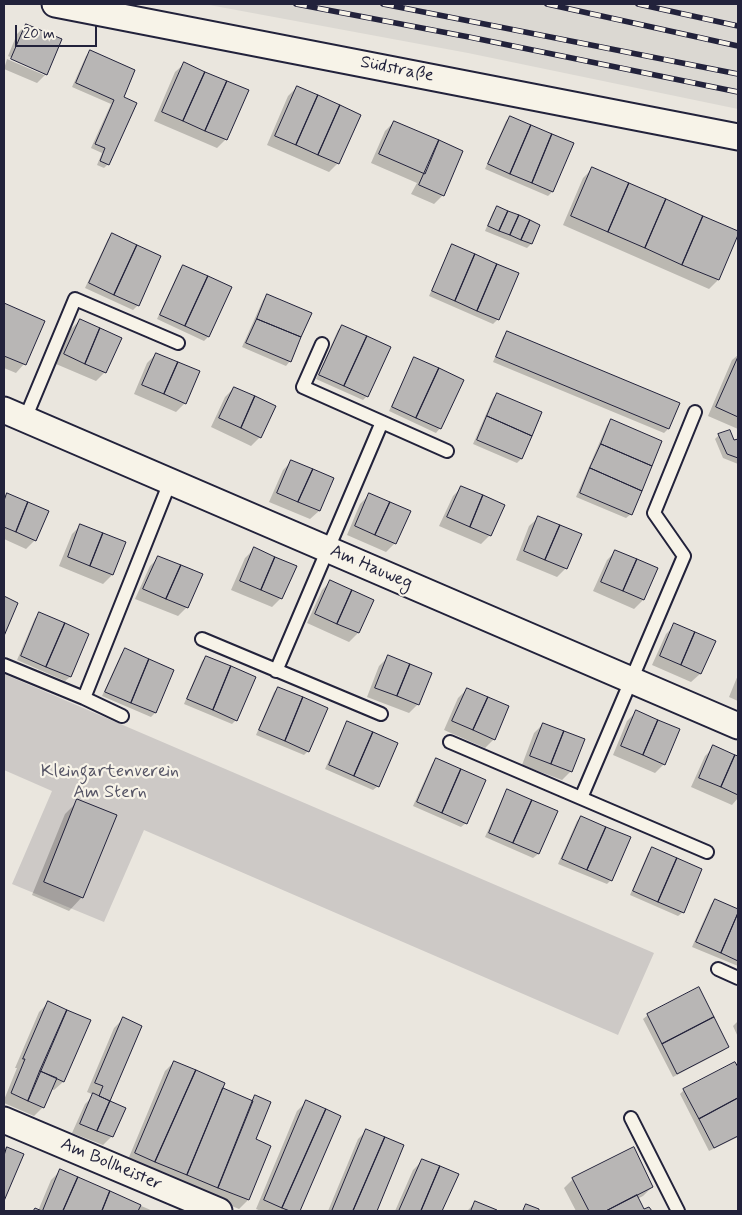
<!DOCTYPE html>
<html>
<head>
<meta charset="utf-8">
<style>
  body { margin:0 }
  #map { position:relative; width:742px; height:1215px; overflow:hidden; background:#eae6de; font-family:Mynerve,sans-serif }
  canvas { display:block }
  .frame { position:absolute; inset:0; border:5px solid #22223b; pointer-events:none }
  .scale { position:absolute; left:15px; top:25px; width:82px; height:22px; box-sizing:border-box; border:2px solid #22223b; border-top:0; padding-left:6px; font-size:15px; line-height:18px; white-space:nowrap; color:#22223b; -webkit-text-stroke:4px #f7f3e8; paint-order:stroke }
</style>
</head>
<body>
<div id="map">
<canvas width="742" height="1215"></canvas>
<div class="frame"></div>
<div class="scale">20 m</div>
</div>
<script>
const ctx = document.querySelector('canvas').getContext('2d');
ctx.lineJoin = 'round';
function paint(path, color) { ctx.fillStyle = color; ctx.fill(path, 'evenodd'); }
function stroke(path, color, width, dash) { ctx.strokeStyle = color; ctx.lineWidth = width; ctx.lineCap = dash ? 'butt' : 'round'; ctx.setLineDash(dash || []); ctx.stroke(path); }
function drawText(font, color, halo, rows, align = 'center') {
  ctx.font = font + ' Mynerve,sans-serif'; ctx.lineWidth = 4.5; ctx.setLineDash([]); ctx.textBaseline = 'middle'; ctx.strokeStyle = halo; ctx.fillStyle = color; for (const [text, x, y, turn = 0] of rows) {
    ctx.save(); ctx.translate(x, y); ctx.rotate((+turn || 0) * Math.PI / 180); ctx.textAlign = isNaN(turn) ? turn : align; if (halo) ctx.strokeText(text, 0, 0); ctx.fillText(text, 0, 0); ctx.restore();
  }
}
paint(new Path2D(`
  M204 4H738V109L468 53Z`), '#dbd8d2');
paint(new Path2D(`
  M4 674 654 953 618 1035 144 830 104 922 12 884 52 791 4 770Z`), '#cdc9c6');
paint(new Path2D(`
  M26 25 46 74 37 83 4 69 7 59 44 75V72L8 56 17 34Z
  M91 52 122 98 108 164 104 168 97 165 102 153 91 148 111 104 72 87 86 56Z
  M184 64 226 139 217 148 154 121 175 72Z
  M297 87 338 163 329 172 267 145 288 96Z
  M510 117 573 144 552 192 548 196 485 169 506 121Z
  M394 122 443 195 434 204 411 194 417 183 371 163 385 131Z
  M592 169 738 232 718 280 709 289 563 225 583 178Z
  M497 207 539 225 531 244 527 248 485 231 493 212Z
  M112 235 160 257 138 305 133 310 85 288 108 239Z
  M453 246 498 319 493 324 429 296 449 250Z
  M183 267 208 337 204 341 157 319 179 271Z
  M267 295 290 361 286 366 242 347 263 300Z
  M4 304 43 321 24 364 16 373 4 368Z
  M80 320 105 372 96 381 56 364 71 329Z
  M342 326 367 396 363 400 316 379 338 330Z
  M507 333 678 404 668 429 664 433 493 362 503 337Z
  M156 354 185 403 176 412 134 394 147 363Z
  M738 355V429L708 416 732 360Z
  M415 358 462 380 440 428 436 433 389 411 411 363Z
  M234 388 260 437 251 446 211 427 225 397Z
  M497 394 541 413 521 459 517 463 473 444 493 398Z
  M611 421 631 514 626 518 576 497 607 425Z
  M719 435 733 442 738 440V464L723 458 715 439Z
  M292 461 332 479 319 511 310 519 269 502 283 470Z
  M462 487 490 535 481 544 439 526 453 496Z
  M7 494 35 540 26 549 4 539V498Z
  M369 495 395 543 386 552 347 535 360 504Z
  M538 518 566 568 557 577 516 560 529 526Z
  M81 525 125 543 112 575 103 584 59 566 72 534Z
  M254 549 281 598 272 607 231 590 245 558Z
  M616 551 657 568 643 600 634 609 593 591 607 560Z
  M159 557 187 607 178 616 135 599 150 566Z
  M331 581 373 600 358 633 349 642 307 623 322 590Z
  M40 614 88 634 70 677 65 681 17 660 35 618Z
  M675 625 700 674 691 682 652 665 666 634Z
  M125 650 173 670 155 713 151 717 102 696 121 654Z
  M206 657 236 720 232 724 184 704 202 661Z
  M388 657 418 704 409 713 367 697 379 666Z
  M738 675V701L729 697Z
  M278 688 308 751 304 755 256 735 274 692Z
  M467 689 494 739 485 748 444 730 458 698Z
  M636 712 678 730 664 764 655 773 613 755 627 721Z
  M348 723 378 786 373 790 325 769 344 727Z
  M543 724 571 771 562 780 522 765 534 733Z
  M714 747 738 758V798L732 805 691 787 705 756Z
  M436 760 466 823 461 827 413 806 432 764Z
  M508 790 556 811 538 854 533 858 485 837 504 795Z
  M78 801 82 897 69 911 32 895 65 814Z
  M581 817 611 880 607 884 558 864 577 821Z
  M653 849 683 912 678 916 630 895 648 853Z
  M715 900 738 910V966L692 947 711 904Z
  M48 1003 63 1082 54 1090 51 1089 43 1107 34 1116 4 1103V1100L17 1068H15L39 1012Z
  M648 1015 728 1047 723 1051 673 1077 643 1019Z
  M123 1019 108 1102 112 1136 103 1145 72 1133 85 1104 94 1095 87 1092 114 1028Z
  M738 1021V1037L733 1026Z
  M174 1062 221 1088 251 1101 255 1097 254 1140 269 1146 248 1200 239 1209 127 1162 165 1071Z
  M735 1064 738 1070V1137L709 1151 680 1094 684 1090Z
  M306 1102 339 1116 298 1211H261L256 1209 297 1111Z
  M367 1130 403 1146 375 1211H328L358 1139Z
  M4 1147 22 1155 4 1198Z
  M422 1161 457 1175 441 1211H395L413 1170Z
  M60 1171 153 1211H33L35 1210 38 1211 51 1180Z
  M573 1179 652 1187 643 1196 637 1199 643 1211 649 1208 650 1211H576L564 1188Z
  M476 1202 496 1211H467Z`), '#0003');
const building = new Path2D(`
  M26 24 62 39 47 75 11 59Z
  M90 50 135 70 124 97 137 103 109 165 100 161 105 148 95 144 114 100 76 83Z
  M184 62 205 72 183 121 162 112Z
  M205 72 227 81 205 131 183 121Z
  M227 81 249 90 227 140 205 131Z
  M297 86 318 95 296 145 275 136Z
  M318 95 340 105 318 155 296 145Z
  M340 105 361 115 339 164 318 155Z
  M510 116 531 125 510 174 488 164Z
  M394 121 439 140 425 174 379 154Z
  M531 125 552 134 532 183 510 174Z
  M552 134 574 143 553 192 532 183Z
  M439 140 463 151 444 196 419 185Z
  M592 167 629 183 608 232 571 216Z
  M629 183 666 199 645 248 608 232Z
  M666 199 703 216 682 265 645 248Z
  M497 206 508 211 499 231 488 226Z
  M508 211 519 215 510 235 499 231Z
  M519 215 530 220 521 240 510 235Z
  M703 216 738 231V235L719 280 682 265Z
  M530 220 540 225 532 244 521 240Z
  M112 233 137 245 114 295 89 283Z
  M452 244 475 254 455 301 432 291Z
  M137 245 161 256 139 306 114 295Z
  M475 254 497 264 477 311 455 301Z
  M497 264 519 273 499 320 477 311Z
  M183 265 208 276 185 326 160 315Z
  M208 276 232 287 209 337 185 326Z
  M267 294 312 313 301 337 257 319Z
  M4 303 45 321 26 365 4 356Z
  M80 319 100 328 85 364 64 354Z
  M257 319 301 337 291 362 246 343Z
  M342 325 367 336 344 386 319 375Z
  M100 328 122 338 106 373 85 364Z
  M507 331 680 403 669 429 496 357Z
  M367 336 391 347 368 397 344 386Z
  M156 353 178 362 164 394 142 385Z
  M414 357 439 368 416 418 392 407Z
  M738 357V417L716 407Z
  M178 362 200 371 186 404 164 394Z
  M439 368 464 380 441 429 416 418Z
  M234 387 255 396 241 428 219 418Z
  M497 393 542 412 532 436 487 416Z
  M255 396 276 406 261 438 241 428Z
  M487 416 532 436 522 459 477 440Z
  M611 419 662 441 652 466 601 444Z
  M730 430 734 440 738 439V458L727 454 718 434Z
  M601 444 652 466 642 491 590 468Z
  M291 460 313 469 298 502 277 493Z
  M590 468 642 491 632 515 580 493Z
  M313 469 334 478 320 511 298 502Z
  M461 486 483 495 470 527 447 517Z
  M7 493 28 502 16 532 4 527V501Z
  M369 493 390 502 375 535 355 526Z
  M483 495 505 505 491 536 470 527Z
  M28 502 49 511 36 541 16 532Z
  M390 502 411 511 396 544 375 535Z
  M538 516 560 525 545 560 524 551Z
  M80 524 103 533 90 566 68 557Z
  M560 525 582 534 567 569 545 560Z
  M103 533 126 542 113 575 90 566Z
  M254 547 275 557 261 590 240 581Z
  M615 550 637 559 623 591 601 582Z
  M158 556 181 565 166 599 143 589Z
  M275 557 297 566 282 599 261 590Z
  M637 559 658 568 644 600 623 591Z
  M181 565 203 574 188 608 166 599Z
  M330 580 352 590 337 624 315 614Z
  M352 590 374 600 359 633 337 624Z
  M4 596 18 603 4 636Z
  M39 612 65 623 46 667 21 656Z
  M65 623 89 634 71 677 46 667Z
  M674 623 695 632 681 665 660 656Z
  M695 632 716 641 701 674 681 665Z
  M125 648 149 659 131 703 105 692Z
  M388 655 410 664 397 696 375 688Z
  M206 656 231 666 213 710 187 699Z
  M149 659 174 670 156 713 131 703Z
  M410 664 432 673 419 705 397 696Z
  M231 666 256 677 237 721 213 710Z
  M278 687 303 697 285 741 259 730Z
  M467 688 488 697 473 730 452 721Z
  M303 697 328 708 309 752 285 741Z
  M488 697 509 706 495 740 473 730Z
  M636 710 658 720 643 755 621 746Z
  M658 720 680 729 665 765 643 755Z
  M347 721 373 732 354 776 329 765Z
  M543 723 564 731 551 764 530 756Z
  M564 731 585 739 572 772 551 764Z
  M373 732 398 743 379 787 354 776Z
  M713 745 735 755 721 787 699 778Z
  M735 755 738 756V795L721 787Z
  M436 758 461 769 442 813 417 802Z
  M461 769 486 780 467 824 442 813Z
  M507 789 532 800 513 843 489 833Z
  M77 799 117 815 83 898 44 882Z
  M532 800 558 811 539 854 513 843Z
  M581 816 606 827 587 870 562 859Z
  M606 827 631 837 612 881 587 870Z
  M652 847 677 858 658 902 633 891Z
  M677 858 702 869 684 913 658 902Z
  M715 899 738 909V913L721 953 696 942Z
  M738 913V961L721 953Z
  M699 987 714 1017 662 1044 647 1014Z
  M48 1001 67 1010 28 1101 11 1093 25 1059H23Z
  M67 1010 91 1020 64 1082 40 1071Z
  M123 1017 142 1026 110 1101 99 1096 103 1086 95 1083Z
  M714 1017 729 1047 677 1074 662 1044Z
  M174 1061 196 1070 155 1162 135 1153Z
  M735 1062 738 1067V1098L699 1119 683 1089Z
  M196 1070 225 1083 187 1175 155 1162Z
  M40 1071 57 1078 44 1108 28 1101Z
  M223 1088 253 1101 218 1188 187 1175Z
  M93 1093 110 1101 97 1131 80 1124Z
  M255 1095 271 1102 256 1139 271 1146 249 1200 218 1188Z
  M738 1098V1136L714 1148 699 1119Z
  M306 1100 326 1109 282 1208 264 1200Z
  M110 1101 126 1108 113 1137 97 1131Z
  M326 1109 341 1116 300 1211H290L282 1208Z
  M366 1129 385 1137 353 1211H332Z
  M385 1137 404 1145 377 1211H353Z
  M7 1147 24 1154 4 1201V1156Z
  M634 1147 653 1187 606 1211H589L572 1178Z
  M422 1159 440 1166 421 1211H399Z
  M440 1166 459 1174 442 1211H421Z
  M60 1169 78 1177 63 1211H33L35 1208 42 1211Z
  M78 1177 110 1191 102 1211H63Z
  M110 1191 141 1205 138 1211H102Z
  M637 1195 644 1209 649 1207 652 1211H606Z
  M475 1201 497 1210V1211H471Z
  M526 1204 539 1209V1211H523Z`);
paint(building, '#b8b6b5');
stroke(building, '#22223b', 1);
const lane = new Path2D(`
  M322 344 303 387 447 451
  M25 419 75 299 178 343
  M202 639 381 714
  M4 665 84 698 122 716
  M276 671 382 422
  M84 698 170 482
  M450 742 707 852
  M581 798 684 556 654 513 695 412
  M718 969 738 978
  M631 1118 678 1211`);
const street = new Path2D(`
  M55 4 738 137
  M4 410 738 726
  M4 1120 219 1211`);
stroke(lane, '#22223b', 16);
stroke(street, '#22223b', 29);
stroke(lane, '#f7f3e8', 12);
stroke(street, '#f7f3e8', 25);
const rail = new Path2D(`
  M296 4 469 37 738 92
  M383 4 738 74
  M547 4 738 46
  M638 4 738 26`);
stroke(rail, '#22223b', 5.5);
stroke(rail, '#f7f3e8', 4, [11]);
drawText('18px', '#22223b', '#f7f3e8', [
  ["Südstraße",397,70,11],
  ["Am Hauweg",371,568,23],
  ["Am Bollheister",111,1165,23]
]);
drawText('18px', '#555465', '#f7f3e8', [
  ["Kleingartenverein",110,772],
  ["Am Stern",110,793]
]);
</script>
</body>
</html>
